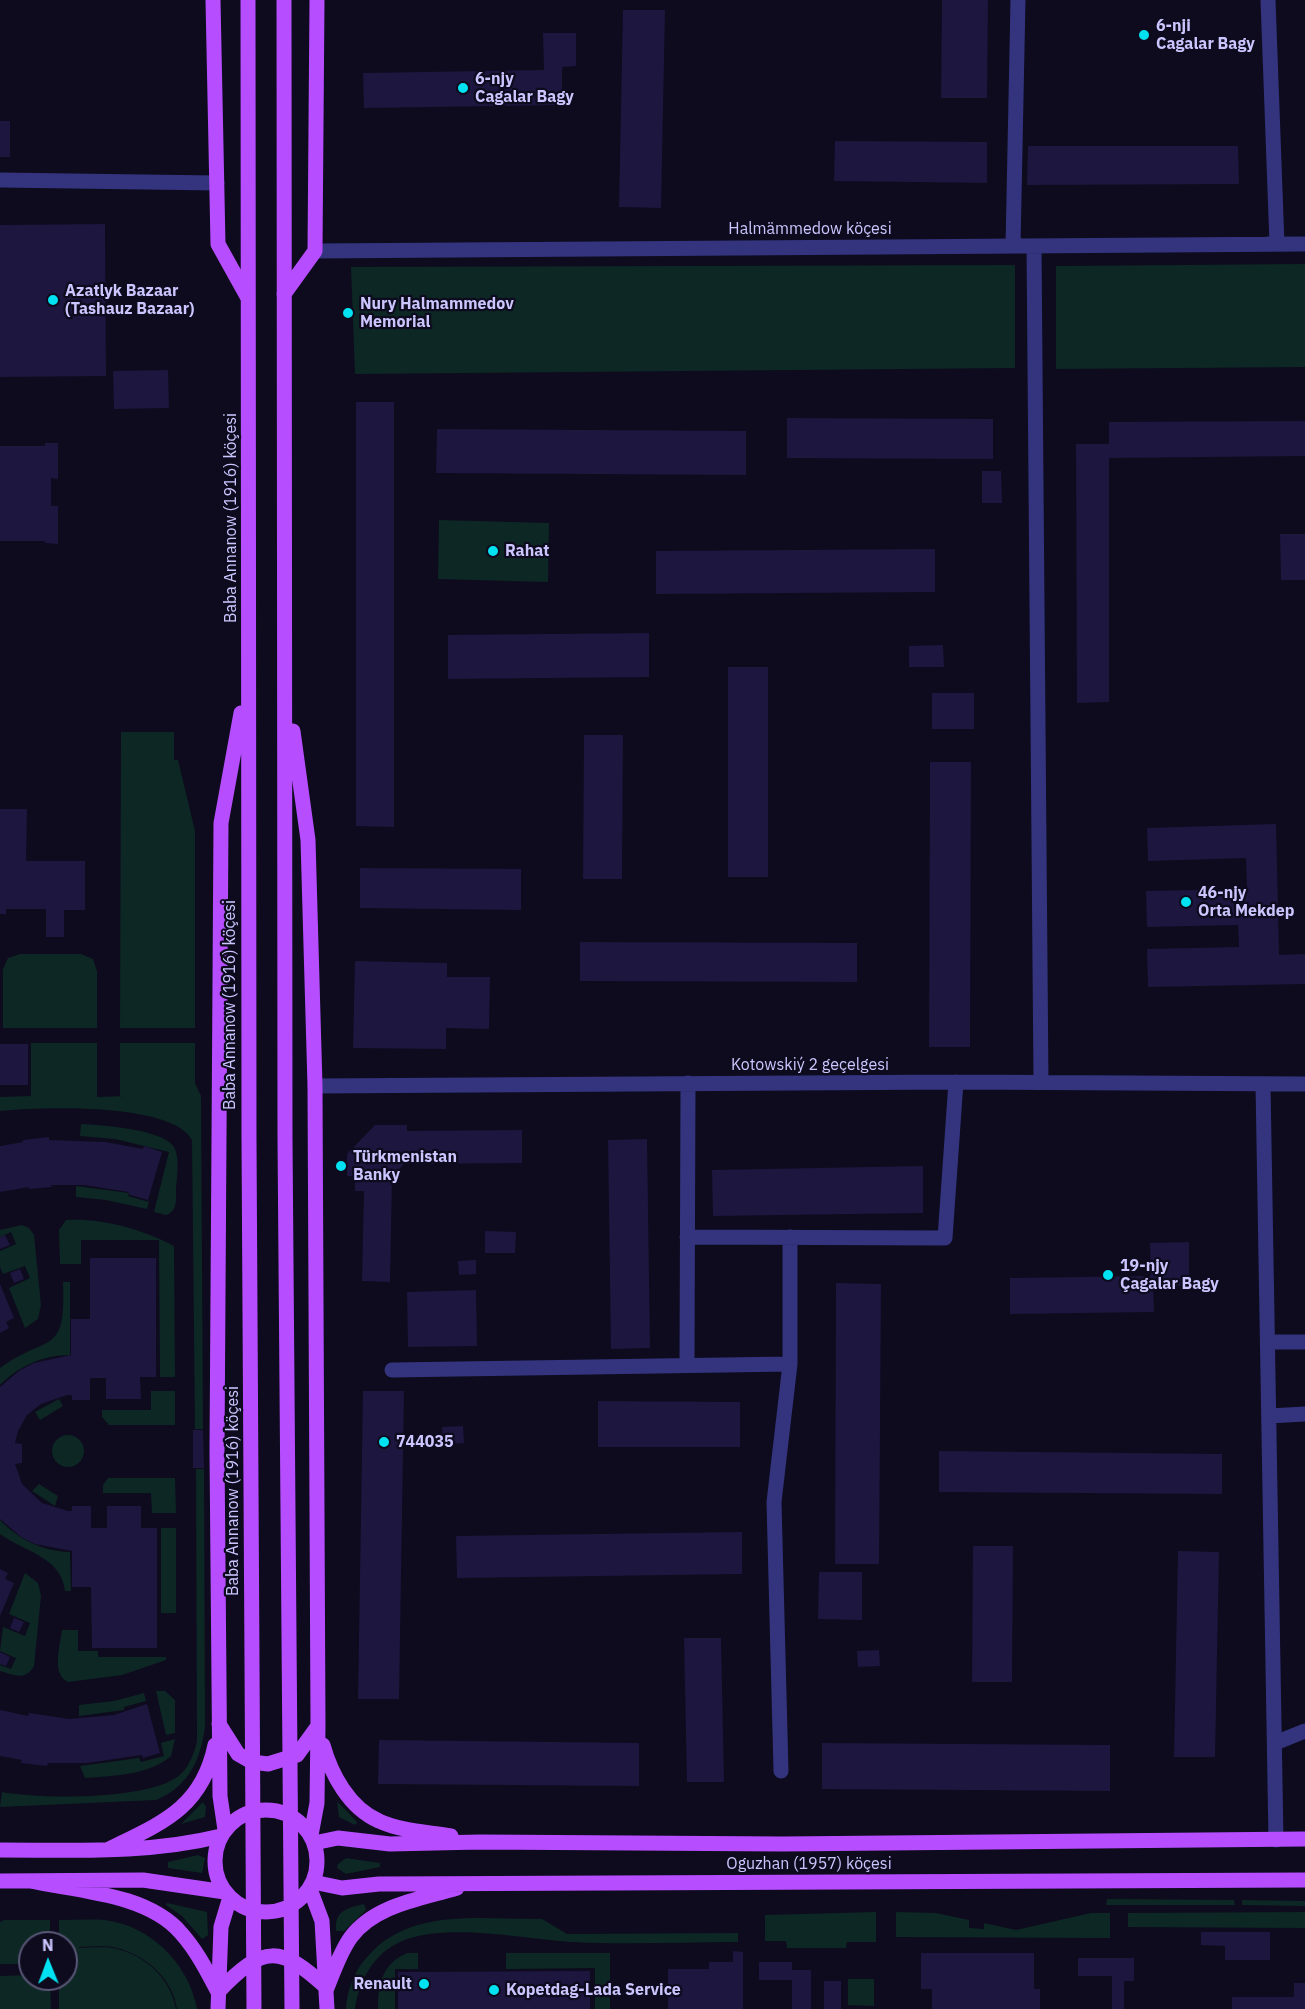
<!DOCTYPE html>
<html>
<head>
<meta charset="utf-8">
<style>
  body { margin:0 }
  #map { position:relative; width:1305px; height:2009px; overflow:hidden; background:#0d0b1d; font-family:"IBM Plex Sans",sans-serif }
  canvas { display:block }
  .north { position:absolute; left:18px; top:1931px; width:60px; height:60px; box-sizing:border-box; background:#0d0b1d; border:2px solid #595677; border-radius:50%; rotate:359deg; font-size:16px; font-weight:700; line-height:24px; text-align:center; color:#cbc6ff }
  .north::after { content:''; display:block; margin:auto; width:21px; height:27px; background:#00e2f1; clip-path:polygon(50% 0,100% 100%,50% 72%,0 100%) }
</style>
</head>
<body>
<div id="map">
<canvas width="1305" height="2009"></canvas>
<div class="north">N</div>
</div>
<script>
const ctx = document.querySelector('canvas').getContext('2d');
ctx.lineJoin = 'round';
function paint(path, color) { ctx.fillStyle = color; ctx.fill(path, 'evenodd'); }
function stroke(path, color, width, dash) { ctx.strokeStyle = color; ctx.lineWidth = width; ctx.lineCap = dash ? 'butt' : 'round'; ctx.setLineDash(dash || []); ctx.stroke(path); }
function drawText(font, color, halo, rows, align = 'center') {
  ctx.font = font + ' "IBM Plex Sans",sans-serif'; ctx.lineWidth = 4.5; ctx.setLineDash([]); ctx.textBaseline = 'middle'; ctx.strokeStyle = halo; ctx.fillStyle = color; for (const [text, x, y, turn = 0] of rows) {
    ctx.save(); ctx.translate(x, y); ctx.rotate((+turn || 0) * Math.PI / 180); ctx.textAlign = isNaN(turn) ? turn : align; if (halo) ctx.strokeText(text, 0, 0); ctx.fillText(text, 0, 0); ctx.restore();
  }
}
paint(new Path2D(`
  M1305 264V367L1056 369V266Z
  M1015 265V368L355 374 351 267Z
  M439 520 549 523 548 582 438 579Z
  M121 732H174V760H178L195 831V1028H120Z
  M20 954H81L93 959 97 971V1028H3V969L8 958Z
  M31 1043H97V1097L125 1096H120V1043H195V1083L201 1096 203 1429H195L192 1140C172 1102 39 1107 0 1111V1097L31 1096Z
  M81 1124C101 1125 163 1129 174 1147 180 1157 177 1176 176 1188 176 1199 178 1211 166 1215L154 1212 169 1152 115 1139 80 1136Z
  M76 1186 129 1193 128 1196 149 1202 147 1209 106 1200 76 1197Z
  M66 1220C103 1218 141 1229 174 1246L175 1377H160L159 1240H81V1264H60L59 1230Z
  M22 1225 29 1228 34 1235 41 1305 38 1319 25 1328 9 1288 30 1278 25 1266 3 1274 0 1267V1251L16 1244 11 1232 0 1237V1230Z
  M63 1282H70V1355C43 1355 19 1366 0 1385V1368C49 1333 66 1357 63 1282Z
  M151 1391H175V1425H109L102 1417V1410H151Z
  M59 1399 63 1406 40 1420 35 1412Z
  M52 1451a16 16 0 1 1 32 0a16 16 0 1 1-32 0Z
  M196 1469H204L205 1726C201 1760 188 1787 156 1800L0 1807 2 1792C39 1799 152 1801 181 1774 189 1767 195 1751 197 1741Z
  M108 1478H175L176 1513H152L151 1493H103V1485Z
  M39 1484 58 1496 55 1506 32 1491Z
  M0 1520C19 1540 43 1551 70 1552L71 1591H65C62 1557 23 1551 0 1534Z
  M161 1528H176V1613H161Z
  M25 1573 38 1583 41 1596 34 1666C26 1681 13 1675 0 1671V1665L11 1669 16 1658 0 1651 3 1627 25 1636 30 1623 9 1614Z
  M62 1630H78V1651H98V1657H166V1660L122 1675 68 1682C51 1674 60 1646 62 1630Z
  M156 1691H165L175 1700V1733L166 1735Z
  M144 1693 146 1701 124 1707V1710L79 1716V1705L114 1701Z
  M175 1739 171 1756C150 1775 112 1776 85 1778L80 1766 139 1758 141 1762 164 1756 161 1743Z
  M337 1801 357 1822 355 1825 339 1817Z
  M203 1802 206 1807 205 1817 181 1824Z
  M198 1855 205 1858 202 1873 168 1868V1862Z
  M346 1858 380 1863V1867L346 1874 337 1868 338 1864Z
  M1107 1899 1234 1900 1235 1905H1106Z
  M1242 1900 1305 1901V1906L1242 1905Z
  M167 1903 207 1912 208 1935 202 1939 182 1916 166 1905Z
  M364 1904 366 1910 344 1931H336C334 1911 347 1908 364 1904Z
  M876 1912V1942H847L846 1948H787L786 1941H765V1915Z
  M896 1912 936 1913 969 1920V1928L984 1929V1923L1016 1930 1091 1913H1110V1938L896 1937Z
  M1305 1912V1928L1128 1927V1913Z
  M542 1919 567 1934 738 1933V1942C683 1942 628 1945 574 1942 525 1939 446 1922 402 1941 374 1953 359 1980 355 2009H346C347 1989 355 1969 369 1955 412 1907 483 1920 542 1919Z
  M4 1920H50V1943H30V1964H0V1922Z
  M59 1920C74 1920 90 1919 105 1920 151 1926 189 1964 197 2009H177C173 1979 146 1955 117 1948 105 1945 91 1947 79 1947V1957V1948C91 1948 105 1946 117 1949 146 1956 171 1979 176 2009H59V1979H66V1943H59Z
  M407 1953H418V1969H395V2009H378C378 1984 382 1964 407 1953Z
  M506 1953H610V2009H595V1968L506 1969Z
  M30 1975V1979H50L51 2009H0V1976Z
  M848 1979H874V2006L848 2005Z`), '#0d2725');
paint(new Path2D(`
  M942 0H988L987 98H941Z
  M623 10H665L661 208 619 207Z
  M543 33H576V66L562 67V105L364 108 363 73 544 70Z
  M0 121H10V157H0Z
  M835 141 987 142V183L834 181Z
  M1028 146H1238L1239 184 1027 185Z
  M105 224 106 376 0 377V225Z
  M168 370 169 408 114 409 113 371Z
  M356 402H394V827L356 826Z
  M787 418 993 419V459L787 458Z
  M1305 421V456L1109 458V702L1077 703 1076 444H1109V422Z
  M437 429 746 431V475L436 473Z
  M45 443H58V479L51 478V506H58V544L45 543V541H0V446H45Z
  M982 471H1001L1002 503H982Z
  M1280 534H1305V580H1281Z
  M935 549V592L656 594V551Z
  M649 633V677L448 679V635Z
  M943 645 944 667H909V646Z
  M728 667H768V877H728Z
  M932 693H974V729H932Z
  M584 735H623L622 879H583Z
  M930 762H971L970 1047H929Z
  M0 809H27L26 861H85V910H64V937H46V909H6V914H0Z
  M1276 824 1279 955 1305 954V984L1148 987 1147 949 1239 947 1238 925 1147 927 1146 891 1247 889 1246 858 1148 861 1147 828Z
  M360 868 521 869V910L360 908Z
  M580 942 857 943V982L580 981Z
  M355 961 447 963V977H490L489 1029 446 1028V1049L353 1048Z
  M0 1044H28V1085H0Z
  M375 1125H407V1131L522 1130V1163L404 1164 392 1177 390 1282 362 1281 364 1191H355V1176H347V1154Z
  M49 1137V1140L105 1142 143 1149 144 1146 162 1152 148 1200 130 1195 128 1192 84 1185H51L52 1187 29 1189V1187L0 1192V1146L23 1142V1140Z
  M647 1139 650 1348 611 1349 608 1140Z
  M923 1166V1213L713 1216 712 1170Z
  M485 1231 516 1232 515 1253H485Z
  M5 1235 10 1245 0 1249V1237Z
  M1189 1242V1286H1153L1154 1312 1010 1314V1278L1151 1276 1150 1243Z
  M90 1258H156V1377H140L141 1399H106V1378H90V1400H72V1395H67L41 1404 27 1415 18 1431 15 1443 22 1444V1463L15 1464 22 1484 42 1503 68 1511H72V1506H91V1528H107V1506H141V1528H157V1648H92L91 1587H72V1551L35 1544 21 1537 0 1519V1387L20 1370 34 1363 71 1355V1319H90Z
  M476 1260V1274L459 1275 458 1261Z
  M20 1269 24 1279 14 1283 10 1273Z
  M836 1283 881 1284 879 1564H835Z
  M0 1284 14 1318 6 1322 9 1328 0 1333Z
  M476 1290 477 1346 408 1347 407 1292Z
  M363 1391H404L399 1699H358Z
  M598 1401 740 1402V1447H598Z
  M463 1426 464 1443 443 1444 442 1427Z
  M193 1430H203L204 1468H193Z
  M939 1451 1222 1454V1494L939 1492Z
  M742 1532V1574L457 1578 456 1536Z
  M973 1546H1013L1012 1682H972Z
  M1178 1551 1219 1552 1215 1757H1174Z
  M0 1569 8 1573 5 1579 14 1583 0 1616Z
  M819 1572H862V1620L818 1619Z
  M14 1618 24 1622 19 1632 10 1628Z
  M684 1638H721L724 1782H687Z
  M879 1650 880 1666 858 1667 857 1651Z
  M0 1652 10 1657 6 1666 0 1664Z
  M147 1704 160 1753 143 1758 142 1755 87 1763H48L47 1766 21 1763 22 1760 0 1756V1710L28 1716 29 1713 69 1719 114 1715Z
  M379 1740 639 1743V1786L378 1784Z
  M822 1743 1110 1745V1791L822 1789Z
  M1201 1932H1270V1960H1225V1946L1201 1945Z
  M733 1951 743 1952V2009H668V1969H709V1962H733Z
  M921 1953H1034V1989H1040V2009H932V1989H921Z
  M1078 1958H1134V1981H1124V2009H1112V1976H1078Z
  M759 1962H792V1970H811V2009H792V1980H759Z
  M590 1971V2009H398V1972Z
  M824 1981H841V2009H824Z
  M1294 1983H1305V2009H1232V1997H1294Z`), '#1d163e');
stroke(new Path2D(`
  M1018 0 1013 246H1022
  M0 180 217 183
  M1268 244H1277L1268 0
  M1034 246 1041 1082
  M315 251 1305 244
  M1263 1084 1276 1840
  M315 1086 956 1082 1305 1084
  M687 1237 945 1238 956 1082
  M1268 1342H1305
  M687 1363 688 1083
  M392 1370 790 1364
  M1269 1416 1305 1414
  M1275 1743 1305 1731
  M781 1771 774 1502 790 1364V1237`), '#33337e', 15);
stroke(new Path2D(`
  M213 0 218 244 248 298
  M248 0 249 1139 254 2009
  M284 0 285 1138 292 2009
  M284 294 315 251 317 0
  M293 731 308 840 315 1086 318 1726 317 1803 311 1835
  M219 1724 238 1754 252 1762 268 1764 297 1755 318 1726
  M323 1745C331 1774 349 1808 379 1821 400 1831 428 1832 451 1836
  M215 1861a51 51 0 1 1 102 0a51 51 0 1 1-102 0Z
  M225 1830 220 1796 217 1451 221 823 241 713
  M314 1843 338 1838 390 1844 480 1842 783 1844 1305 1839
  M109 1849C162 1823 202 1808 215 1745
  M0 1850C75 1850 148 1854 221 1836
  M0 1881 143 1880 225 1892
  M30 1881C78 1891 148 1894 181 1933 197 1951 207 1971 218 1992
  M313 1882 342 1888 379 1884 1305 1880
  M310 1889 322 1921 327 2009
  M327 1988C334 1971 340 1952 351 1937 375 1905 421 1899 457 1888
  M218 1992C264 1944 280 1945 327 1988
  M218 2009 221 1927 230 1897`), '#b64dff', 15);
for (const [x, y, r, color] of [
  [1144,35,6,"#00e2f1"],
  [463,88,6,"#00e2f1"],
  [53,300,6,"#00e2f1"],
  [348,313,6,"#00e2f1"],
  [493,551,6,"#00e2f1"],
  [1186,902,6,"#00e2f1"],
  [341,1166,6,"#00e2f1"],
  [1108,1275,6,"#00e2f1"],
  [384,1442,6,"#00e2f1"],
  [424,1984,6,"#00e2f1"],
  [494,1990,6,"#00e2f1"]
]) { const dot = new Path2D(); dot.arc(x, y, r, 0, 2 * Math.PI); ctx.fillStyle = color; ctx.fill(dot); stroke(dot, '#0d0b1d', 2); }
drawText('bold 16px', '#cbc6ff', '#0d0b1d', [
  ["6-nji",1156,26],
  ["Cagalar Bagy",1156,44],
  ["6-njy",475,79],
  ["Cagalar Bagy",475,97],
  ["Azatlyk Bazaar",65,291],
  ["(Tashauz Bazaar)",65,309],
  ["Nury Halmammedov",360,304],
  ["Memorial",360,322],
  ["Rahat",505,551],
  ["46-njy",1198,893],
  ["Orta Mekdep",1198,911],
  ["Türkmenistan",353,1157],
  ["Banky",353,1175],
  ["19-njy",1120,1266],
  ["Çagalar Bagy",1120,1284],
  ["744035",396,1442],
  ["Renault",412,1984,"right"],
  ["Kopetdag-Lada Service",506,1990]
], 'left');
drawText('16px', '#cbc6ff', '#0d0b1d', [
  ["Halmämmedow köçesi",810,229],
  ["Baba Annanow (1916) köçesi",231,518,-90],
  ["Baba Annanow (1916) köçesi",230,1005,-90],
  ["Kotowskiý 2 geçelgesi",810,1065],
  ["Baba Annanow (1916) köçesi",233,1491,-90],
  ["Oguzhan (1957) köçesi",809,1864]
]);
</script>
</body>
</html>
